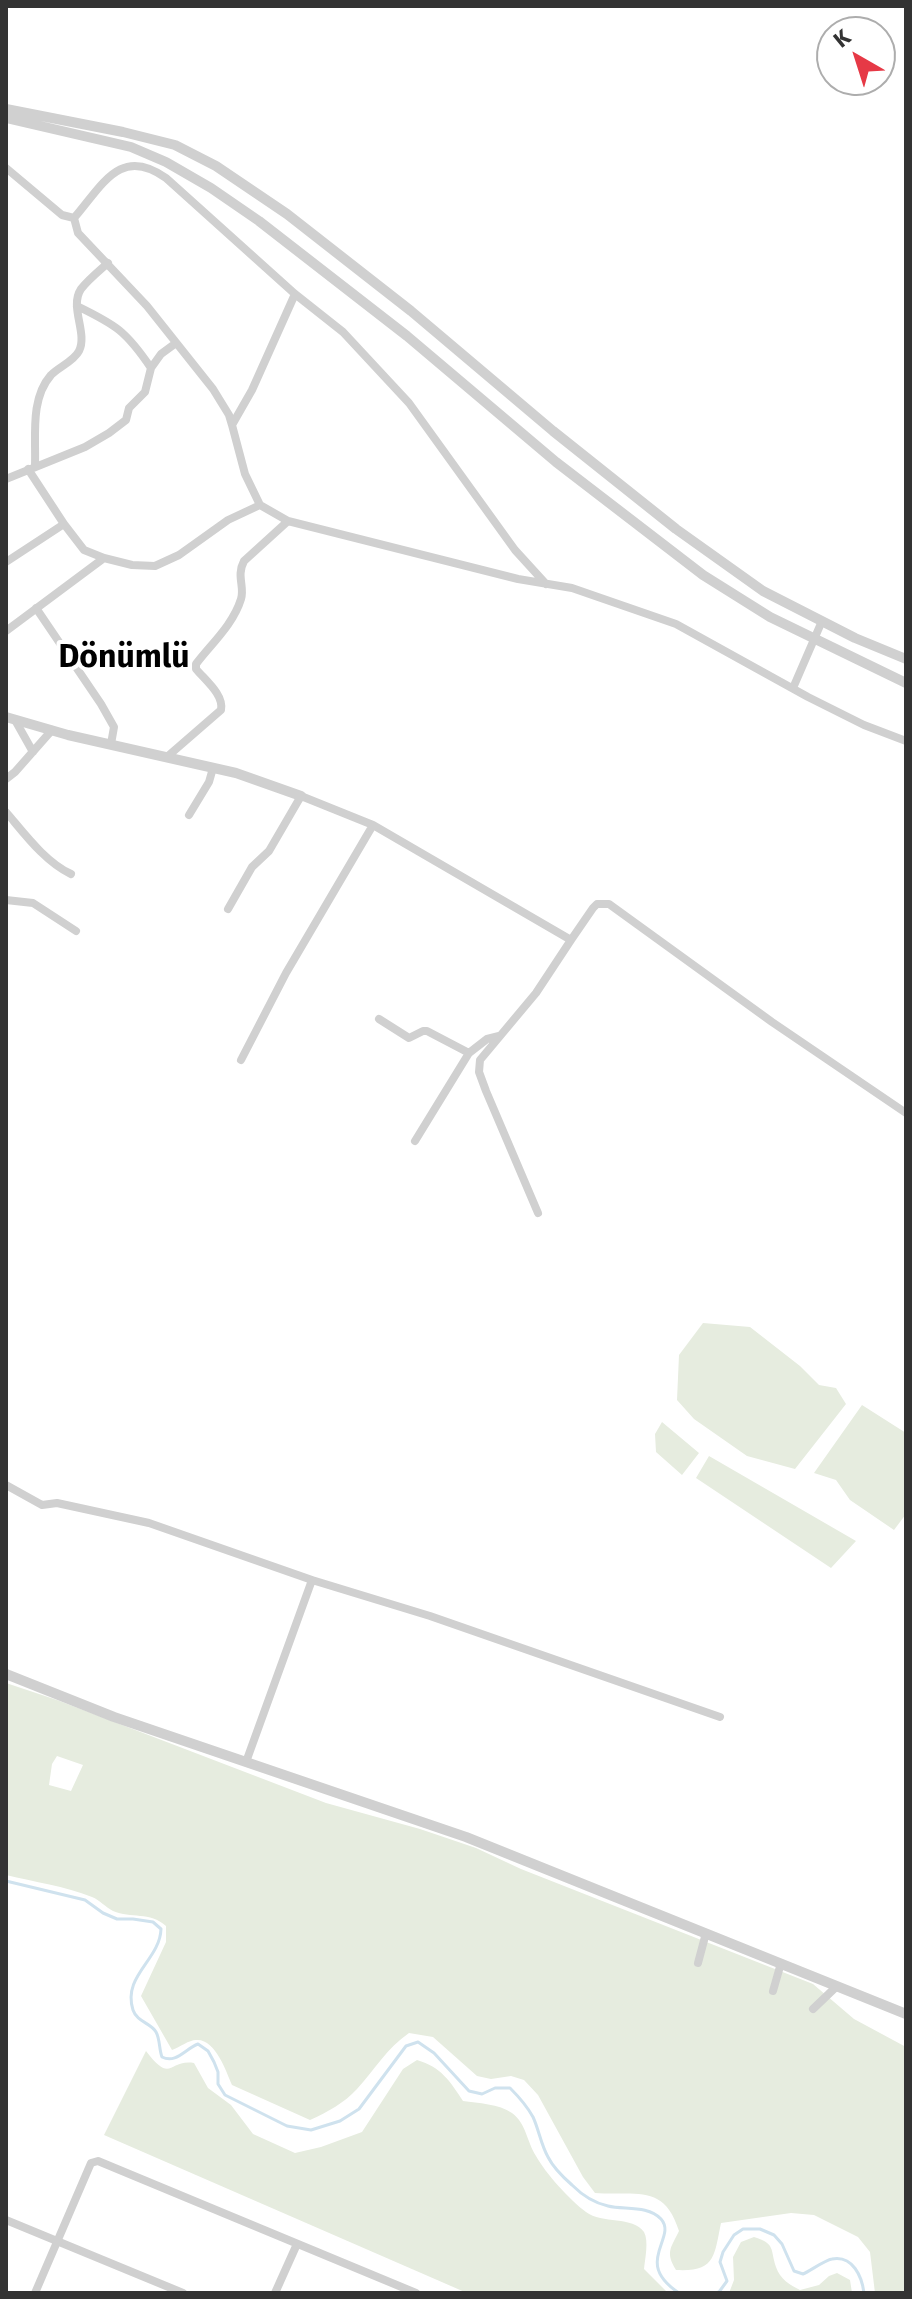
<!DOCTYPE html>
<html>
<head>
<meta charset="utf-8">
<style>
  body { margin:0 }
  #map { position:relative; width:912px; height:2299px; overflow:hidden; background:#fff; font-family:"Fira Sans",sans-serif }
  canvas { display:block }
  .frame { position:absolute; inset:0; border:8px solid #333; pointer-events:none }
  .north { position:absolute; left:816px; top:16px; width:80px; height:80px; box-sizing:border-box; background:#fff; border:2px solid #adadad; border-radius:50%; rotate:321deg; font-size:22px; font-weight:700; line-height:32px; text-align:center; color:#333 }
  .north::after { content:''; display:block; margin:auto; width:28px; height:36px; background:#e63946; clip-path:polygon(50% 0,100% 100%,50% 72%,0 100%) }
</style>
</head>
<body>
<div id="map">
<canvas width="912" height="2299"></canvas>
<div class="frame"></div>
<div class="north">K</div>
</div>
<script>
const ctx = document.querySelector('canvas').getContext('2d');
ctx.lineJoin = 'round';
function paint(path, color) { ctx.fillStyle = color; ctx.fill(path, 'evenodd'); }
function stroke(path, color, width, dash) { ctx.strokeStyle = color; ctx.lineWidth = width; ctx.lineCap = dash ? 'butt' : 'round'; ctx.setLineDash(dash || []); ctx.stroke(path); }
function drawText(font, color, halo, rows, align = 'center') {
  ctx.font = font + ' "Fira Sans",sans-serif'; ctx.lineWidth = 8; ctx.setLineDash([]); ctx.textBaseline = 'middle'; ctx.strokeStyle = halo; ctx.fillStyle = color; for (const [text, x, y, turn = 0] of rows) {
    ctx.save(); ctx.translate(x, y); ctx.rotate((+turn || 0) * Math.PI / 180); ctx.textAlign = isNaN(turn) ? turn : align; if (halo) ctx.strokeText(text, 0, 0); ctx.fillText(text, 0, 0); ctx.restore();
  }
}
paint(new Path2D(`
  M703 1323 750 1327 800 1366 819 1385 836 1388 846 1404 795 1469 747 1456 694 1419 677 1400 679 1355Z
  M862 1405 906 1433V1514L894 1530 850 1500 836 1480 814 1473Z
  M662 1422 699 1453 682 1475 656 1452 655 1434Z
  M709 1456 856 1541 831 1568 696 1478Z
  M6 1683 57 1700 326 1803 420 1829 476 1848 521 1869 813 1984 854 2019 906 2047V2293H875L870 2252 858 2237 814 2215 791 2213 721 2223C714 2256 716 2272 676 2270 665 2252 671 2248 679 2231 664 2183 636 2196 595 2193L583 2177 538 2095 524 2080 511 2076 491 2079 477 2076 433 2037 409 2033C387 2048 375 2069 357 2089 344 2103 328 2112 310 2120L232 2085C226 2071 215 2038 196 2040 189 2040 180 2047 172 2050L141 1996 166 1942V1926C150 1911 131 1919 113 1911 105 1907 100 1900 92 1897 65 1886 34 1882 6 1875ZM57 1756 83 1765 71 1791 49 1785 52 1764Z
  M146 2051C172 2085 168 2059 194 2063L208 2088 231 2105 253 2134 295 2153 321 2147 362 2132 403 2069 417 2060C441 2067 450 2081 463 2101 478 2103 499 2104 512 2113 526 2123 527 2142 536 2156 546 2174 570 2200 586 2212 602 2224 633 2216 644 2232 649 2241 645 2259 644 2269L668 2293H467L104 2135Z
  M754 2237C776 2244 770 2249 776 2267 780 2279 790 2285 800 2290L819 2285 829 2276 837 2273 850 2280 852 2293H729L734 2280 733 2257 741 2242Z`), '#e6ecdf');
stroke(new Path2D(`
  M6 1881 85 1900 103 1913 117 1919H133L153 1922 161 1929C160 1960 122 1976 133 2010 137 2022 151 2023 156 2032 160 2039 159 2049 162 2057 176 2064 185 2049 198 2044L208 2051 214 2062 218 2072V2084L225 2095 287 2126 311 2130 340 2121 359 2109 406 2046 418 2042 434 2053 469 2091 482 2094 495 2088H510C519 2097 527 2106 533 2117 539 2130 541 2145 548 2157 553 2167 564 2178 572 2185 582 2195 594 2203 608 2206 624 2210 648 2205 661 2219 678 2238 632 2262 679 2293
  M715 2293 719 2292 727 2281 720 2262 723 2252 734 2235 743 2229H760L774 2235 782 2244 794 2271 803 2274C810 2271 825 2260 832 2259 853 2255 862 2277 864 2293`), '#cfe2ee', 3);
stroke(new Path2D(`
  M6 168 62 215 74 218C102 186 120 145 166 178L295 294 343 332 409 403 515 550 546 584
  M74 218 78 233 147 306 213 389 229 415 232 425
  M77 306C116 325 126 331 151 368
  M35 465C36 436 30 399 51 375 59 367 74 361 79 351 88 333 69 307 81 289 88 280 99 271 108 263
  M28 469 64 524 84 550 104 558
  M6 479 85 447 109 433 126 420 129 408 145 392 151 368 161 354 176 343
  M260 505 245 474 232 425 252 390 295 294
  M6 562 64 524
  M36 608 101 704 114 727 111 744
  M6 631 104 558 132 565 155 566 179 555 228 520 260 505 288 521 518 579 572 588 676 624 808 697 864 725 906 741
  M793 688 822 621
  M15 720 33 752
  M168 756 221 710C224 695 206 681 196 669V664C211 644 233 625 241 599 245 587 236 576 244 561L288 521
  M6 779 15 772 52 730
  M6 812C24 833 45 862 71 874
  M189 815 209 782 213 768
  M6 900 33 903 76 931
  M228 909 252 867 269 851 301 796 373 825 571 940 593 908 597 904H609L772 1022 906 1113
  M379 1019 409 1038 423 1031H427L469 1053
  M241 1060 286 973 373 825
  M415 1141 469 1053 487 1039 499 1036
  M538 1213 486 1091 479 1072 480 1060 536 993 571 940
  M6 1485 42 1505 57 1503 149 1523 312 1580 430 1616 720 1717
  M246 1762 312 1580
  M698 1963 706 1933
  M773 1991 781 1963
  M813 2009 837 1986
  M6 2220 183 2293
  M35 2293 91 2163 98 2161 416 2293
  M275 2293 297 2244`), '#d0d0d0', 8);
stroke(new Path2D(`
  M6 109 123 132 175 145 216 166 287 214 411 311 553 431 676 529 763 591 855 638 906 659
  M6 118 131 147 166 162 211 188 259 221 407 336 556 462 703 575 770 617 906 683
  M6 717 68 735 236 773 301 796
  M6 1674 114 1717 466 1837 906 2014`), '#d0d0d0', 10);
drawText('bold 32px', '#000', '#fff', [
  ["Dönümlü",124,658]
]);
</script>
</body>
</html>
